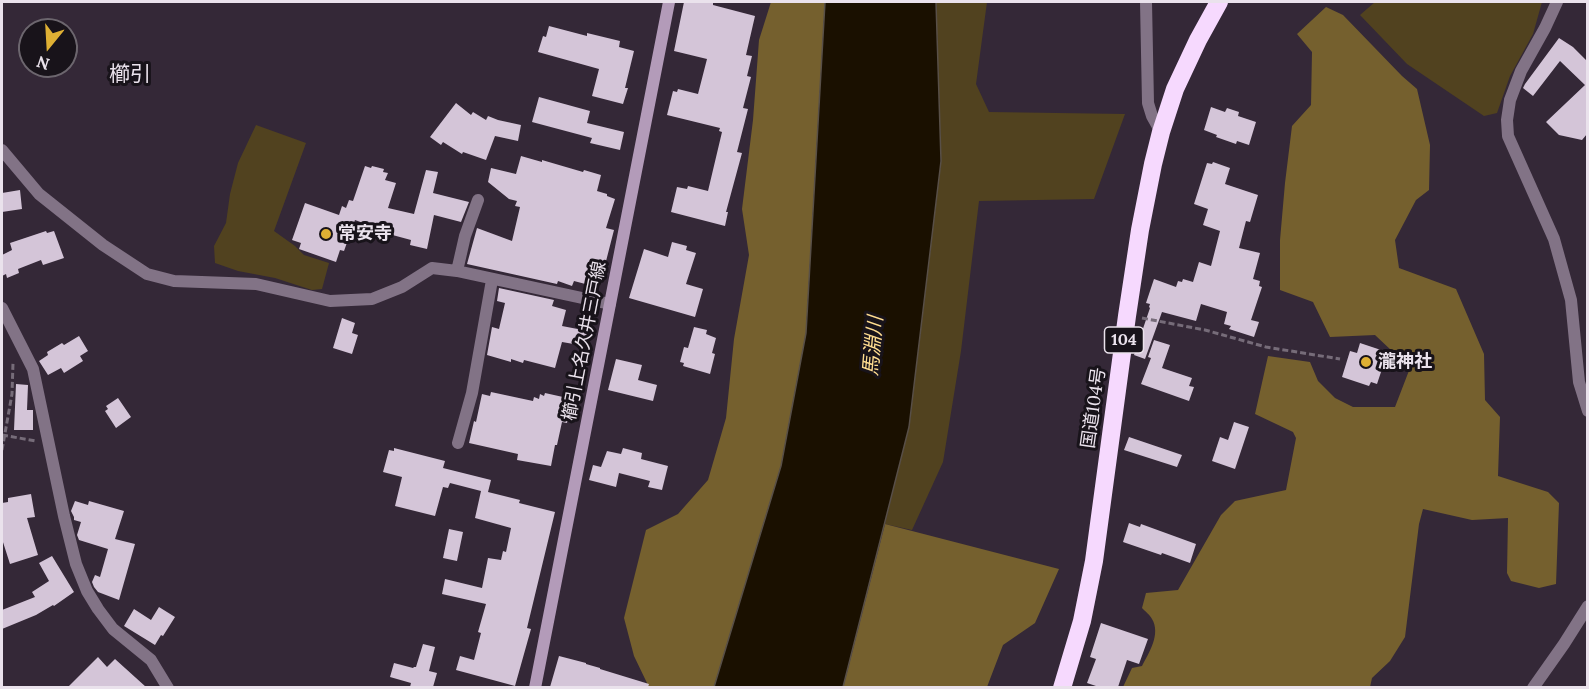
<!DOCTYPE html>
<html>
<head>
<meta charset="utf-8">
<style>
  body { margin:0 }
  #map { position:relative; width:1589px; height:689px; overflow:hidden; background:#342837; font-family:Lora,serif }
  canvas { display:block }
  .frame { position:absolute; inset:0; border:3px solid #eae2ec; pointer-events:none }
  .north { position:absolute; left:18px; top:18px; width:60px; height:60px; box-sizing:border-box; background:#18131a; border:2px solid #6c666e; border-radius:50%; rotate:198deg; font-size:16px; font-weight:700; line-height:24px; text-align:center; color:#eae2ec }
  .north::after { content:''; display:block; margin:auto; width:21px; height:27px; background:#dfb034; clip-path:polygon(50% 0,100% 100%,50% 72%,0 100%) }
</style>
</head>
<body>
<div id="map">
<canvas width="1589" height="689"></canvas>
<div class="frame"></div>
<div class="north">N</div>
</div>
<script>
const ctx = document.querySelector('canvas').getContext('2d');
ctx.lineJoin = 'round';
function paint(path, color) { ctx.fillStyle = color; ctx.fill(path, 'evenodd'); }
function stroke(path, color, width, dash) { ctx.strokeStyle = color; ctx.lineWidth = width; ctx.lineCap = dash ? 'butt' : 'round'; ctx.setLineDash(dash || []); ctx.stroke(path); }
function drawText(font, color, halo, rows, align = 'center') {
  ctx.font = font + ' Lora,"Noto Sans JP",serif'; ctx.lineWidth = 6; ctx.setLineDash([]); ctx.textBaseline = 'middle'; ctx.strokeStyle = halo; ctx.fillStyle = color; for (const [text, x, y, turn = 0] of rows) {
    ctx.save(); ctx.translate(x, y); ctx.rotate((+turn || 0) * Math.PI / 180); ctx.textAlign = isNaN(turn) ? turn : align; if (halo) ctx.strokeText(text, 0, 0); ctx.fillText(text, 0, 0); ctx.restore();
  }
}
paint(new Path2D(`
  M936 2H987L976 84 989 112 1125 114 1094 199 979 201 961 351 943 462 912 530 885 524 909 427 941 161Z
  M1375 2H1542L1533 34 1510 76 1497 113 1484 116 1407 64 1360 15Z
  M256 125 306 143 274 231 295 246 304 255 329 263 322 289 312 290 275 278 238 271 215 263 214 246 226 223 230 194 238 163Z`), '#51421f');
paint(new Path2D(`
  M771 2H825L806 333 781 466 714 687H646L647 683 634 656 624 618 646 530 678 514 708 480 726 418 734 339 749 255 742 209 753 120 759 40Z
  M1326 7 1343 15 1402 76 1417 89 1430 145 1429 190 1416 200 1395 240 1399 268 1456 289 1484 354 1485 400 1500 417 1498 476 1548 492 1559 503 1556 584 1539 588 1511 581 1507 573 1508 518 1472 520 1423 509 1419 524 1405 637 1390 661 1372 678 1370 687H1123L1132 668 1142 666C1149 653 1161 634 1152 619 1150 615 1145 611 1142 608L1146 593 1178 590 1221 515 1235 501 1286 490 1296 438 1293 432 1255 414 1268 356 1310 362 1318 381 1335 398 1353 407H1395L1410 368 1375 335 1330 337 1313 302 1280 290V240L1285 183 1292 126 1311 105 1312 52 1297 34Z
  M885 524 1059 569 1035 623 1003 645 987 687 843 688Z`), '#75602e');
const water = new Path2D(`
  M825 2H936L941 161 909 427 843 687H714L781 466 806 333Z`);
paint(water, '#1a1000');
stroke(water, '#584f47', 1.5);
paint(new Path2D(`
  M684 2H713V5L755 16 746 55 752 56 747 76 751 77 743 108 748 109 737 152 742 153 726 212H728L725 226 671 212 677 187 687 189 688 186 708 191 722 132 719 131 720 128 667 115 673 91 677 92 678 89 698 94 707 59 674 51Z
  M549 26 587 36V33L620 41 619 47 634 51 625 88H628L623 104 592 96 599 69 538 52 543 36 546 37Z
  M1559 38 1573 47 1587 61V134L1582 140 1559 135 1546 122 1585 85 1560 61 1533 96 1523 88 1525 84Z
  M539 97 590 111 587 123 624 132 620 150 590 143 592 138 532 122Z
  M456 103 471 115 473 112 486 120 488 116 498 120 521 125 518 141 495 136 486 160 463 152 462 154 443 142 441 145 430 137Z
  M1211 107 1225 112 1227 108 1239 112 1238 116 1256 122 1249 145 1237 141 1236 144 1216 137 1217 135 1204 130Z
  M521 156 542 162V160L583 172 584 170 601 175 597 191 607 194V196L615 199 606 228 614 230 604 269 601 268 600 275 596 274 593 286 574 281 572 286 558 281 557 284 467 264 477 228 512 241 520 207 515 206 517 201 509 199 488 182 491 168 516 174Z
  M1213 162 1230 168 1225 184 1258 195 1250 222 1246 221 1239 248 1260 253 1253 279 1260 281 1259 286 1262 287 1251 320 1259 322 1254 337 1229 329 1231 326 1224 324 1227 312 1201 304 1196 321 1162 312 1145 359 1134 355 1150 308 1149 307 1150 304 1146 303 1154 279 1176 287 1178 281 1182 282 1183 279 1193 282 1199 262 1211 266 1220 231 1203 225 1208 209 1194 204 1207 163 1212 164Z
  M365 166 371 168 372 166 384 169 383 172 388 173 385 180 396 183 388 208 414 214 426 170 438 172 433 193 469 202 461 222 434 215 427 249 410 245 411 240 385 233V231L355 220 344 251 340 250 336 262 299 249 301 243 292 240 305 203 339 215 342 206 346 208 349 200 353 201Z
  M20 190 22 209 2 212V193Z
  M46 231 47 233 54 231 64 258 43 265 41 260 18 269 19 273 7 278 6 274 2 276V255L12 250 10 243Z
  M672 242 687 246 686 250 696 253 686 284 703 289 695 317 629 298 644 249 668 257Z
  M499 288 554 300 552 306 566 310 562 326 588 331 585 346 562 342 555 368 524 360 523 363 511 359V362L487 355 492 327 499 329 505 303 497 301Z
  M342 318 355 323 352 333 358 335 352 354 333 348Z
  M694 327 707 330 706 334 716 338 712 353 715 354 710 374 683 366 684 363 680 362 684 347 688 348Z
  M79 336 88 351 80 356 83 361 64 373 61 368 48 375 39 361 48 355 47 352 62 343 64 345Z
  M1154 340 1170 345 1162 368 1192 378 1189 386 1194 387 1189 401 1141 384 1151 358 1148 357Z
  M1360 343 1381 350 1379 355 1386 357 1377 384 1371 382 1369 386 1342 377 1350 351 1357 353Z
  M616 359 642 365 638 380 657 385 653 401 608 390Z
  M16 384 28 385 27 410H33V430H14Z
  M491 392 533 401 534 397 539 399 540 394 544 396 545 393 572 399 567 423 562 422 557 445H555L551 466 517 460 518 454 469 443 474 421 476 422 482 394 490 396Z
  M118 398 131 417 116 428 105 411 108 409 106 406Z
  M1234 422 1249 427 1235 469 1212 461 1220 437 1228 440Z
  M1129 437 1182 455 1177 467 1124 450Z
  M394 448 445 461 443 468 491 480 488 492 520 500 519 503 555 512 527 628 531 629 515 686 456 670 460 656 474 660 481 633 478 632 486 604 442 594 445 579 482 588 488 558 501 560 503 551 506 552 511 528 475 518 481 491 450 483 448 488 443 487 435 516 395 506 402 477 383 472 389 450 394 451Z
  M623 448 642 453 641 459 668 466 662 490 648 487 650 481 619 473 616 487 589 480 593 465 601 467 607 451 621 454Z
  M31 494 35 517 27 518 38 555 10 564 2 539V503L8 502V498Z
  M75 501 88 505 89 501 124 511 115 539 135 544 119 600 98 592 94 587 92 582 95 575 100 577 108 549 79 540 77 535 81 522 74 520V517L71 511Z
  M1129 523 1140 527 1141 524 1196 544 1190 563 1162 553 1161 555 1123 542Z
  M449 529 463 532 457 561 443 558Z
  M52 556 74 592 54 606 53 605 36 615 2 629V610L35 597 32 592 49 581 39 563Z
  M159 607 175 617 163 636 161 635 155 645 124 626 134 609 151 620Z
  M1101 623 1148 639 1139 664 1127 660 1118 687H1099L1087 683 1096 659 1090 657Z
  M423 644 435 647 429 671 437 673 433 687H410L411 683 390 677 394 663 413 668 414 667H416Z
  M559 656 586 663V664L600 668V669L649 684 648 687H550Z
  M98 657 107 667 115 659 146 687H68Z`), '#d4c5d8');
stroke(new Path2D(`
  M1142 318 1205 330 1266 347 1340 359
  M2 435 36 441
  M2 450 12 394 13 363`), '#766c79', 3, [6, 3]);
stroke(new Path2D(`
  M1146 2 1148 103 1152 116 1161 132
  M1557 2 1545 28 1521 71 1510 100 1507 120 1508 136 1554 239 1571 300 1579 382 1588 411
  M2 150 39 194 103 245 147 274 174 281 256 284 330 301 372 299 402 287 432 268 457 271 610 304
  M457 271 465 236 478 200
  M2 308 33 369 64 516 76 564 87 591 98 609 113 629 151 660 168 688
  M458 443 472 393 492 280
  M1533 688 1564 644 1588 606`), '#827386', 12);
stroke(new Path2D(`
  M535 688 669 2`), '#b39bb9', 12);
stroke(new Path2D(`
  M1062 688 1082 621 1094 561 1127 316 1140 230 1153 164 1161 132 1175 89 1198 40 1219 2`), '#f6d9fe', 18);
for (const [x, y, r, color] of [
  [326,234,6,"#dfb034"],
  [1366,362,6,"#dfb034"]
]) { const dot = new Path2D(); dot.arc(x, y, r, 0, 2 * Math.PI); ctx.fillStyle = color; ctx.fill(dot); stroke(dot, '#18131a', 2); }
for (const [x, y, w] of [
  [1124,340,39]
]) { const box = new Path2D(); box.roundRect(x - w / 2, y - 13, w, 26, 4.5); ctx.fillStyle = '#18131a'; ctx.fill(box); stroke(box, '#eae2ec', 1.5); }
drawText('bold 16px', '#eae2ec', null, [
  ["104",1124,340]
]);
drawText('bold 18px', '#eae2ec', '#18131a', [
  ["常安寺",338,234],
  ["瀧神社",1378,362]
], 'left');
drawText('18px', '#eae2ec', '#18131a', [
  ["櫛引上名久井三戸線",585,341,-79],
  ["国道104号",1094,408,-82]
]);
drawText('italic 20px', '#ffdd90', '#18131a', [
  ["馬淵川",874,346,-85]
]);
drawText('21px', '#eae2ec', '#18131a', [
  ["櫛引",130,75]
]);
</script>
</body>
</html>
